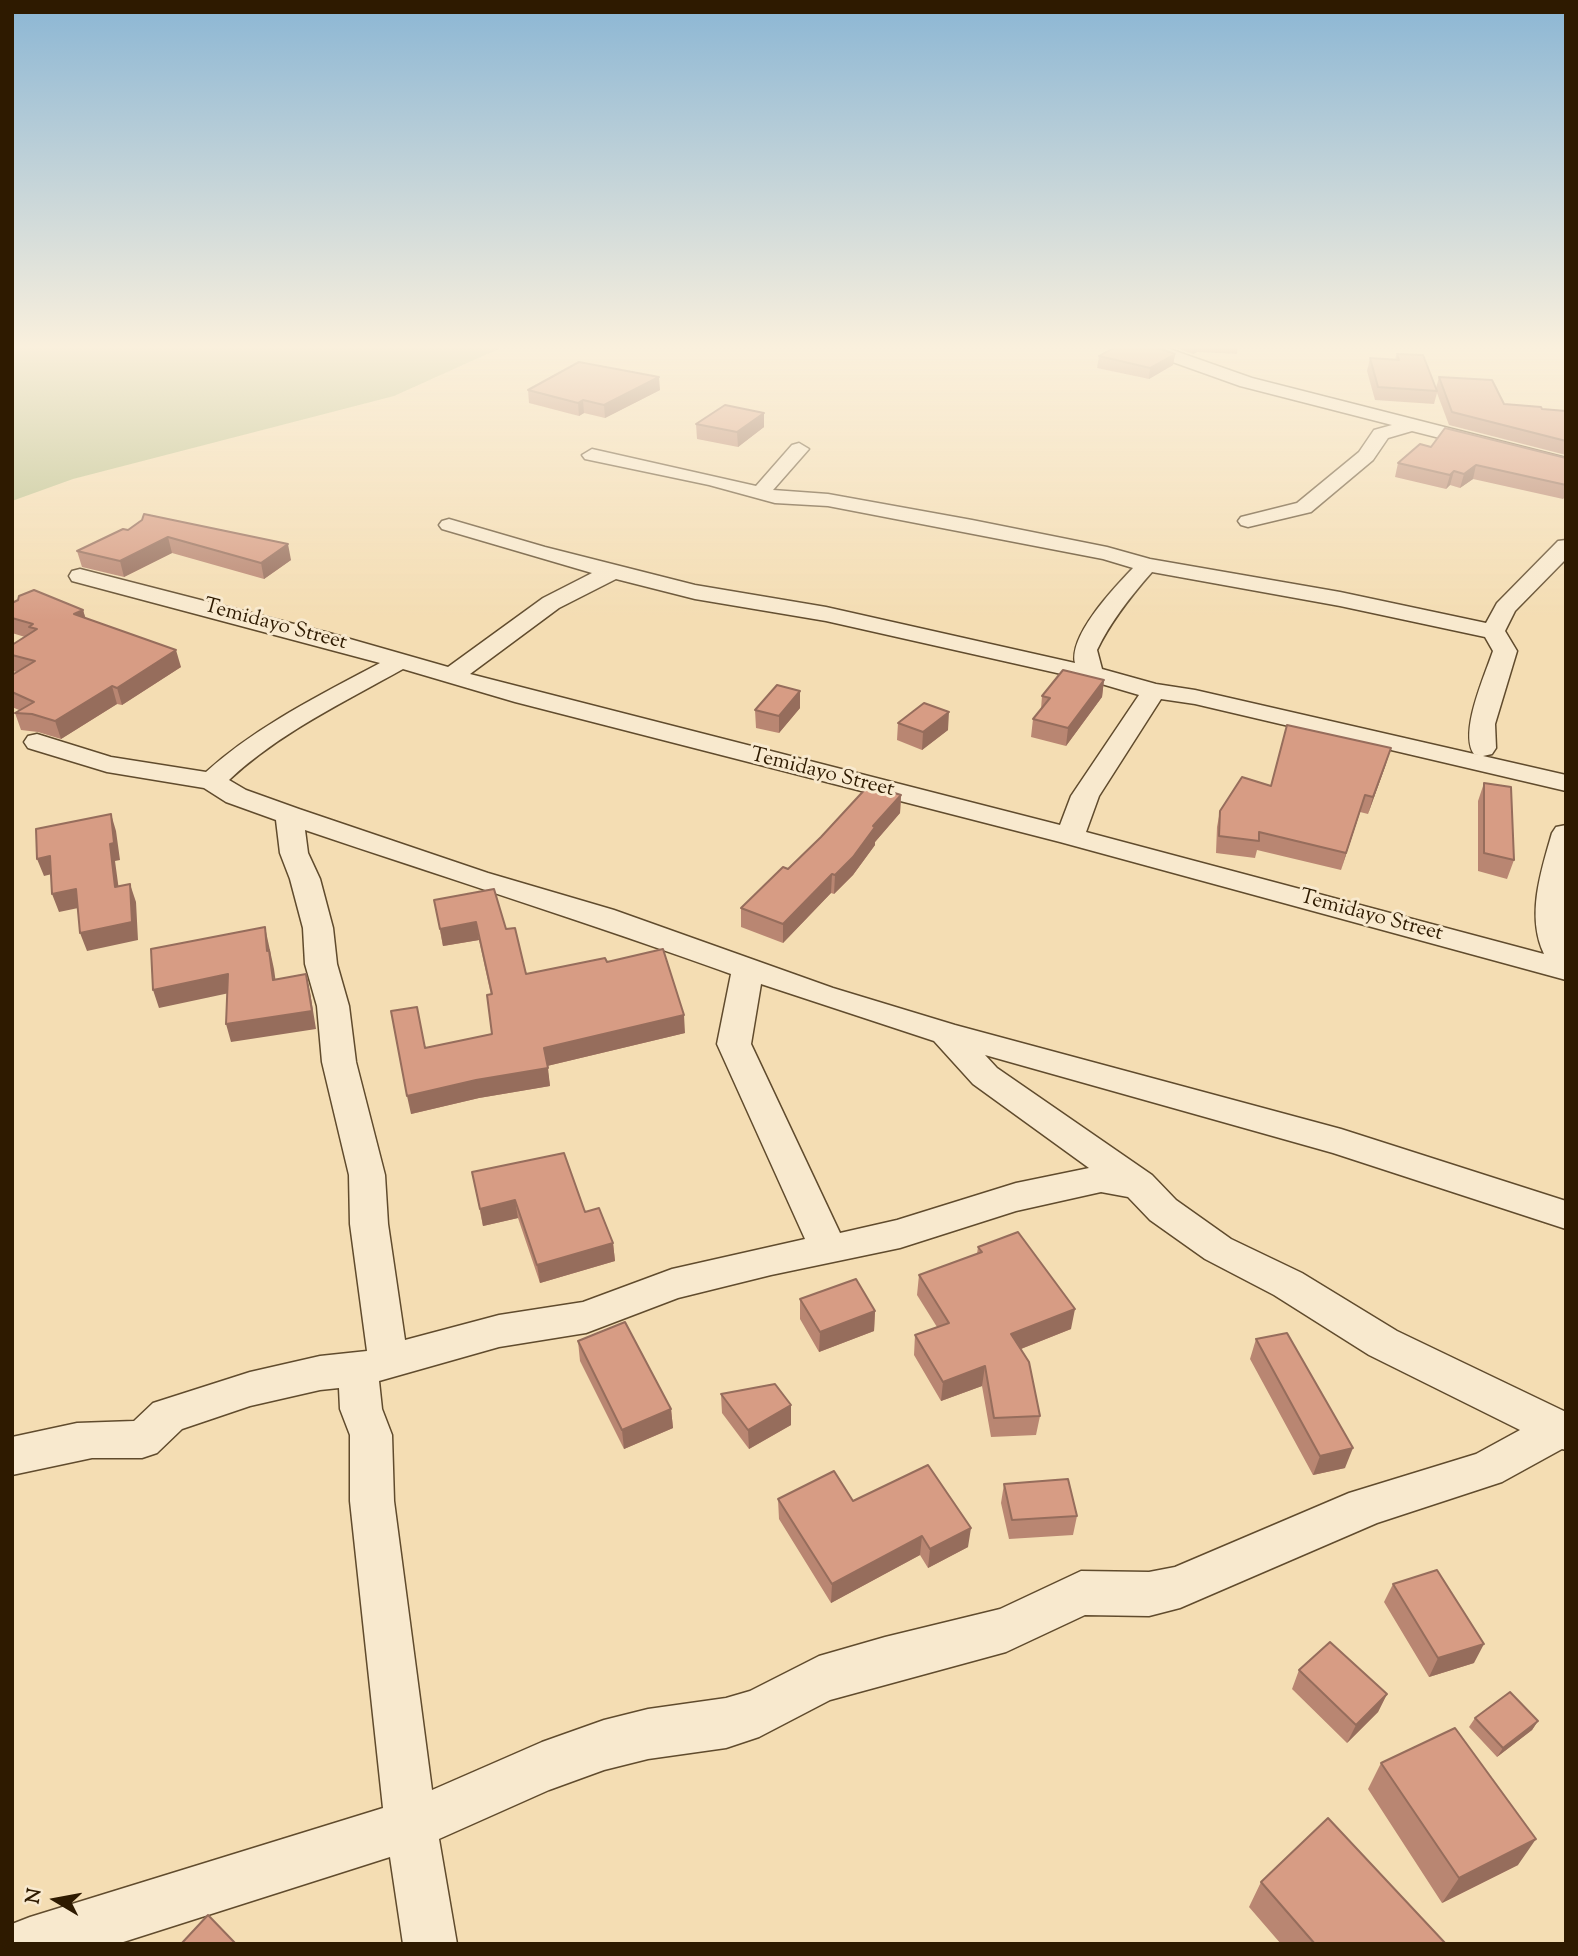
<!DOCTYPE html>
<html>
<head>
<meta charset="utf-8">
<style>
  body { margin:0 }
  #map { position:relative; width:1578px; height:1956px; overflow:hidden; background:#f4ddb3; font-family:"Sorts Mill Goudy",serif }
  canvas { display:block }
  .frame { position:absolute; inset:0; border:14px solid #2e1a00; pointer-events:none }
  .north { position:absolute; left:21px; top:1865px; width:70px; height:70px; -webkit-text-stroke:5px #f8e9ce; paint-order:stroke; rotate:280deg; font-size:19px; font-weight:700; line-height:28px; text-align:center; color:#2e1a00 }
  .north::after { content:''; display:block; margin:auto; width:24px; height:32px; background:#2e1a00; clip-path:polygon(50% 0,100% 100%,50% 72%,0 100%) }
</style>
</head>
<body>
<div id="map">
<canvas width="1578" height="1956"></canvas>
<div class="frame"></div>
<div class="north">N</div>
</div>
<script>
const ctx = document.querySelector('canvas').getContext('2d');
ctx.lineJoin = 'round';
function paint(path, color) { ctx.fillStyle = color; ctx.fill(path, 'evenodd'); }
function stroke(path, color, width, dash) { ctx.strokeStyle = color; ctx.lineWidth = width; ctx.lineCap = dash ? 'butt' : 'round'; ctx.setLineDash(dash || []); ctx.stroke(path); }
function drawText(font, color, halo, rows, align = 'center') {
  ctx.font = font + ' "Sorts Mill Goudy",serif'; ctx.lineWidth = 6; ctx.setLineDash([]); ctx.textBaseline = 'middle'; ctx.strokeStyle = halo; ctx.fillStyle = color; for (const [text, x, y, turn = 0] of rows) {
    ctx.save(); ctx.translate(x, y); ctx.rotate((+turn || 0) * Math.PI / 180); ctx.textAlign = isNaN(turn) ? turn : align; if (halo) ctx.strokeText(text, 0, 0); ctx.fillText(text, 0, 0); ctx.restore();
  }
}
paint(new Path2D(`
  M12 346H505L394 396 73 479 12 501Z`), '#bac18e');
const minor = new Path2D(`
  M1137 346H1161L1252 378 1566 458V470L1412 431 1388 438 1373 460 1311 512 1248 527 1241 525 1238 521 1241 517 1297 503 1359 452 1374 430 1392 425 1240 386 1139 350Z
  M799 443 809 449 773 490 828 494 972 520 1107 547 1150 559 1340 592 1486 623 1497 603 1558 541 1566 540V559L1515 611 1505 631 1517 651 1495 724 1496 748 1492 754 1483 756 1566 775V791L1195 704 1161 699 1099 796 1086 832 1544 954C1526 916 1541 871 1552 833L1556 827 1566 825V980L1060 842 515 702 403 669C344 702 279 733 229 780L246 790 299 809 488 873 614 910 833 988 955 1025 1341 1129 1566 1201V1229L1333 1153 985 1055 997 1068 1152 1175 1176 1200 1231 1239 1302 1273 1397 1331 1566 1412V1450L1562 1449 1502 1482 1377 1523 1180 1608 1149 1616 1085 1615 1006 1652 830 1700 759 1737 726 1748 648 1759 604 1770 549 1790 439 1839 457 1944H403L390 1857 117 1944H12V1924L30 1917 383 1808 350 1501V1435L340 1409 339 1388 320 1390 250 1406 182 1429 157 1453 142 1458H92L12 1475V1437L77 1423 134 1421 153 1403 250 1372 320 1356 367 1351 350 1224 349 1175 322 1062 317 1006 305 964 303 928 290 879 280 853 276 820 226 802 204 788 107 772 28 748 24 742 28 736 37 734 111 757 206 772C257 726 320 695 380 663L72 581 69 576 72 571 80 569 329 633 448 667 543 598 592 573 442 529 439 525 442 521 449 519 545 547 695 585 826 607 1075 663C1069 635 1114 588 1133 568L1103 559 828 506 775 503 709 485 585 459 582 455 592 449 756 486 792 445ZM1152 572 1340 606 1485 637 1493 651C1485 675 1459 732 1474 754L1483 756 1195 690 1156 684 1102 669 1097 650C1111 621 1130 597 1152 572ZM616 579 695 599 826 621 1088 680 1139 695 1071 796 1060 825 470 674 559 608ZM305 830C447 878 590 923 731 974L717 1044 805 1239 672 1269 583 1302 499 1315 405 1340 388 1224 385 1175 356 1062 349 1006 337 964 333 928 320 879 308 853ZM761 984 934 1041 973 1084 1089 1168 1016 1183 897 1220 840 1233 751 1044ZM1101 1192 1128 1197 1150 1220 1205 1259 1274 1295 1369 1355 1520 1430 1476 1454 1349 1493 1175 1567 1149 1572 1081 1571 1000 1609 885 1637 819 1656 750 1691 726 1698 648 1709 604 1720 542 1742 432 1790 394 1501 392 1435 382 1409 379 1381 499 1347 586 1333 678 1298 771 1275 900 1248 1016 1211Z`);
stroke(minor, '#604b2d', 3);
paint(minor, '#f8e9ce');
paint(new Path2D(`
  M1170 346H1238L1237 354 1197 352 1193 354Z
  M1175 354 1173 365 1149 379 1097 368 1099 356Z
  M1397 354 1436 388 1439 377 1504 404 1542 409 1566 411V455L1449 425 1437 393 1434 404 1375 400 1367 371 1370 358 1395 359Z
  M528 390H660L605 418 584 413 579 416 529 403Z
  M696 424 764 427 738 447 697 439Z
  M1431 447 1566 458V496L1563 499 1473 479 1460 488 1450 485 1446 489 1395 477 1398 463Z
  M123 529 291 560 264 579 172 553 124 577 82 567 77 551Z
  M12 603 83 610 85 618 181 667 122 705 117 704 61 739 38 732 21 730 15 713 19 710 12 707V675L17 672 12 671V645L25 637 12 633Z
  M1104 680 1102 697 1066 746 1031 737 1033 719 1041 709 1042 696Z
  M800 691V708L779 733 756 728 755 710Z
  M898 723 948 730 922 750 897 740Z
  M1386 764 1368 814 1360 812 1341 870 1257 850 1255 858 1216 853 1217 827 1220 811 1271 786Z
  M1484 783 1514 860 1507 879 1478 871V801Z
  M901 795 900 813 875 842V845L853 875 834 894 831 893 783 943 741 927V908Z
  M434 900 506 929 526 974 607 962 685 1033 547 1066 550 1086 479 1098 411 1114 425 1048 492 1034 491 995 479 940 443 946Z
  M472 1172 585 1212 613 1243 615 1261 540 1283 518 1218 483 1226Z
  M978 1247 1071 1329 1021 1349 1040 1416 1036 1435 991 1437 982 1386 941 1401 914 1355 915 1335 937 1327 917 1295 919 1275 977 1254Z
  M800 1299 875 1311 874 1331 819 1352 800 1319Z
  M1256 1339 1345 1468 1313 1475 1250 1359Z
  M578 1341 671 1409 673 1428 624 1449 580 1361Z
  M721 1394 791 1405V1425L749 1449 722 1413Z
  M1004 1484 1077 1516 1073 1535 1009 1539 1001 1503Z
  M778 1499 853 1501 968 1547 928 1568 920 1555 831 1603 779 1519Z
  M1393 1584 1474 1663 1429 1677 1384 1602Z
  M1299 1670 1387 1694 1378 1712 1347 1743 1292 1689Z
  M1475 1718 1538 1721 1532 1730 1497 1757 1469 1727Z
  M1381 1763 1518 1865 1442 1903 1368 1789Z
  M1261 1882 1446 1944H1281L1249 1907Z`), '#b98672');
paint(new Path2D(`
  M1194 346H1198L1197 352 1193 354Z
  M1175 354 1173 365 1149 379 1150 368Z
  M659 377 660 390 605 418 604 405Z
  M583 400 584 413 579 416 578 403Z
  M764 413V427L738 447 737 432Z
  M1476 465 1473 479 1460 488 1464 474Z
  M1454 471 1450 485 1446 489 1450 475Z
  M168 537 172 553 124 577 120 561Z
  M288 544 291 560 264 579 261 563Z
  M83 610 88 626 74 614Z
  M176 650 181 667 122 705 117 688Z
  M1104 680 1102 697 1066 746 1068 728Z
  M112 686 117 704 61 739 55 721Z
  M800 691V708L779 733V716Z
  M949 712 948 730 922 750 923 732Z
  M1391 748 1386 764 1368 814 1373 797Z
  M901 795 900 813 875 842V845L853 875 834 894 835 875 873 826Z
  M1365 795 1360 812 1341 870 1346 853Z
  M111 814 116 831 120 860 115 861 121 905 115 887 110 844Z
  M50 856 56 873 44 876 37 859Z
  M832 874 831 893 783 943V924Z
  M130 884 136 902 138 940 87 951 80 933Z
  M76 889 83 907 59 912 52 894Z
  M476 922 479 940 443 946 440 929Z
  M265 927 274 969 278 998 267 951Z
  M228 974 234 992 159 1008 153 990Z
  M306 974 310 992 316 1029 231 1042 226 1024Z
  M684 1015 685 1033 547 1066 544 1048Z
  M548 1068 550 1086 479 1098 411 1114 407 1096 476 1080Z
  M515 1200 518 1218 483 1226 480 1209Z
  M613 1243 615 1261 540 1283 537 1265Z
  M1075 1309 1071 1329 1008 1354 1011 1334Z
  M875 1311 874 1331 819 1352 820 1332Z
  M985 1366 982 1386 941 1401 943 1382Z
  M791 1405V1425L749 1449 748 1430Z
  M671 1409 673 1428 624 1449 622 1430Z
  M1353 1448 1345 1468 1313 1475 1320 1456Z
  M971 1528 968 1547 928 1568 930 1549Z
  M922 1536 920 1555 831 1603 832 1584Z
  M1484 1644 1474 1663 1429 1677 1438 1658Z
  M1387 1694 1378 1712 1347 1743 1356 1725Z
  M1538 1721 1532 1730 1497 1757 1503 1748Z
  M1536 1839 1518 1865 1442 1903 1459 1878Z`), '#966d5c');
const building = new Path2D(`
  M1117 346H1153L1175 354 1150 368 1099 356Z
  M1397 354 1423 355 1437 391 1378 387 1370 358 1399 360Z
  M579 362 659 377 604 405 583 400 578 403 528 390Z
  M1439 377 1492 380 1504 404 1541 407 1542 409 1566 411V441L1452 412Z
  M725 405 764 413 737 432 696 424Z
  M1445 428 1566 458V485L1476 465 1464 474 1454 471 1450 475 1398 463 1420 444 1431 447Z
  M144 514 288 544 261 563 168 537 120 561 77 551 123 529 128 530 142 520Z
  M34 590 83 610 74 614 176 650 117 688 112 686 55 721 32 714 15 713 34 702 12 692V675L35 661 12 655V645L37 629 29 627 33 624 12 618V603L18 600 19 596Z
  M1063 670 1104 680 1068 728 1033 719 1050 698 1042 696Z
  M777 685 800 691 779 716 755 710Z
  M924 703 949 712 923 732 898 723Z
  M1287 725 1391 748 1373 797 1365 795 1346 853 1259 832V841L1219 836 1220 811 1242 777 1271 786Z
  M1484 783 1511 787 1514 860 1484 853Z
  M869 785 901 795 873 826 875 827 853 857 835 875 832 874 783 924 741 908 783 867 788 869 821 837Z
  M111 814 114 843 110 844 115 887 130 884 132 922 80 933 76 889 52 894 50 856 37 859 36 829Z
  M494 889 506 929 515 928 526 974 605 958 607 962 663 949 684 1015 544 1048 548 1068 476 1080 407 1096 391 1011 417 1007 425 1048 492 1034 487 995 492 994 476 922 440 929 434 900Z
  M265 927 267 951 269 950 273 980 306 974 312 1011 226 1024 228 974 153 990 151 949Z
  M564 1153 585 1212 599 1208 613 1243 537 1265 515 1200 480 1209 472 1172Z
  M1018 1232 1075 1309 1011 1334 1029 1362 1040 1416 994 1418 985 1366 943 1382 915 1335 949 1323 919 1275 982 1252 978 1247Z
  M856 1279 875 1311 820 1332 800 1299Z
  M625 1322 671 1409 622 1430 578 1341Z
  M1287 1333 1353 1448 1320 1456 1256 1339Z
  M775 1384 791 1405 748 1430 721 1394Z
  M928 1465 971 1528 930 1549 922 1536 832 1584 778 1499 834 1471 853 1501Z
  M1068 1479 1077 1516 1012 1520 1004 1484Z
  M1437 1570 1484 1644 1438 1658 1393 1584Z
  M1330 1642 1387 1694 1356 1725 1299 1670Z
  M1510 1692 1538 1721 1503 1748 1475 1718Z
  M1455 1728 1536 1839 1459 1878 1381 1763Z
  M1328 1818 1446 1944H1315L1261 1882Z
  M208 1915 236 1944H181Z`);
paint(building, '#d79c84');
stroke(building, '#966d5c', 2);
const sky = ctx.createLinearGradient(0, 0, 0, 620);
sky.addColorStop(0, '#8bb6d4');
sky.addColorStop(0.56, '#faf0dd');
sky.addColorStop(1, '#faf0dd00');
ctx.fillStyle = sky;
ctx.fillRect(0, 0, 1578, 620);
drawText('21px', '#2e1a00', '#f8e9ce', [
  ["Temidayo Street",275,626,15],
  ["Temidayo Street",822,774,14],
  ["Temidayo Street",1371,917,15]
]);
</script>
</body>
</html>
